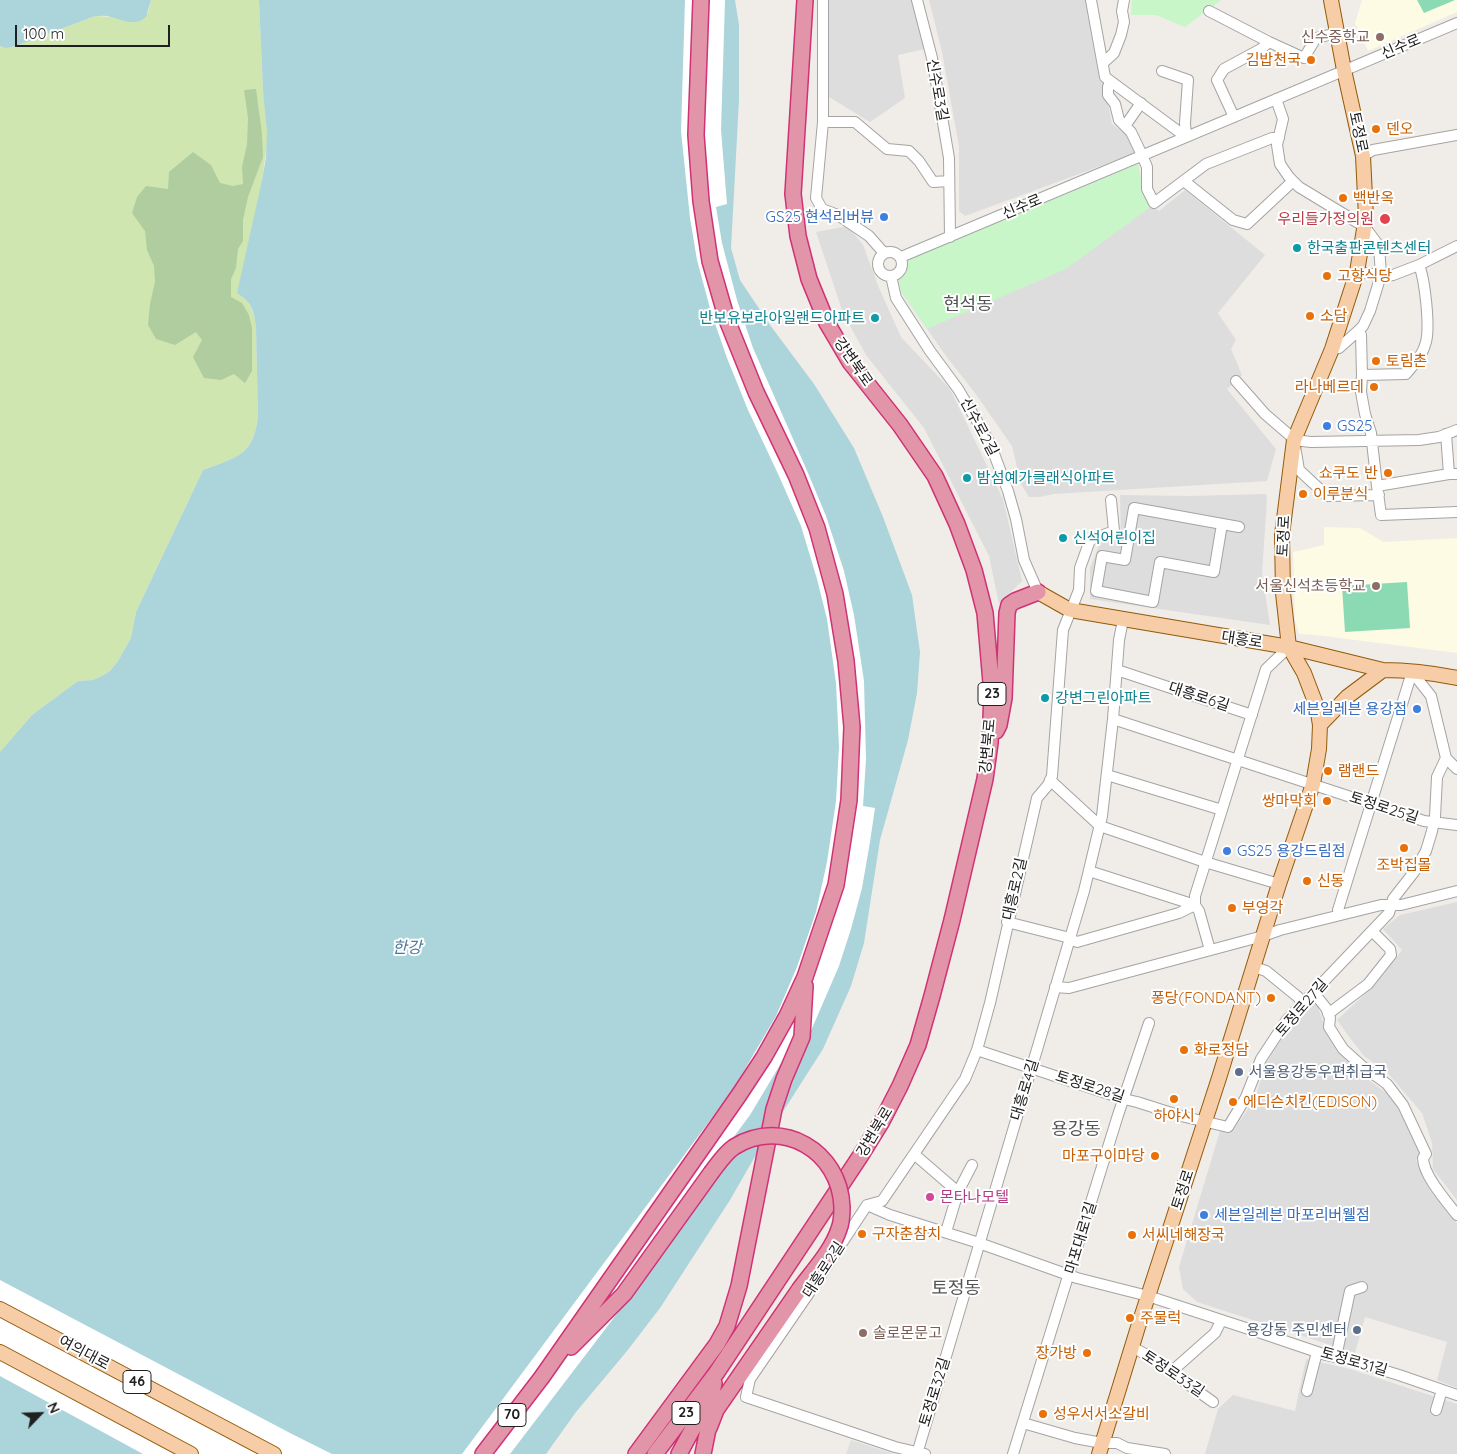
<!DOCTYPE html>
<html>
<head>
<meta charset="utf-8">
<style>
  body { margin:0 }
  #map { position:relative; width:1457px; height:1454px; overflow:hidden; background:#f0ece7; font-family:Quicksand,sans-serif }
  canvas { display:block }
  .north { position:absolute; left:15px; top:1389px; width:50px; height:50px; -webkit-text-stroke:4px #fff; paint-order:stroke; rotate:66deg; font-size:14px; font-weight:700; line-height:20px; text-align:center; color:#202020 }
  .north::after { content:''; display:block; margin:auto; width:18px; height:22px; background:#202020; clip-path:polygon(50% 0,100% 100%,50% 72%,0 100%) }
  .scale { position:absolute; left:15px; top:25px; width:155px; height:22px; box-sizing:border-box; border:2px solid #202020; border-top:0; padding-left:6px; font-size:15px; line-height:18px; white-space:nowrap; color:#202020; -webkit-text-stroke:4px #fff; paint-order:stroke }
</style>
</head>
<body>
<div id="map">
<canvas width="1457" height="1454"></canvas>
<div class="north">N</div>
<div class="scale">100 m</div>
</div>
<script>
const ctx = document.querySelector('canvas').getContext('2d');
ctx.lineJoin = 'round';
function paint(path, color) { ctx.fillStyle = color; ctx.fill(path, 'evenodd'); }
function stroke(path, color, width, dash) { ctx.strokeStyle = color; ctx.lineWidth = width; ctx.lineCap = dash ? 'butt' : 'round'; ctx.setLineDash(dash || []); ctx.stroke(path); }
function drawText(font, color, halo, rows, align = 'center') {
  ctx.font = font + ' Quicksand,"Noto Sans KR",sans-serif'; ctx.lineWidth = 4; ctx.setLineDash([]); ctx.textBaseline = 'middle'; ctx.strokeStyle = halo; ctx.fillStyle = color; for (const [text, x, y, turn = 0] of rows) {
    ctx.save(); ctx.translate(x, y); ctx.rotate((+turn || 0) * Math.PI / 180); ctx.textAlign = isNaN(turn) ? turn : align; if (halo) ctx.strokeText(text, 0, 0); ctx.fillText(text, 0, 0); ctx.restore();
  }
}
paint(new Path2D(`
  M826 0H912L925 49 898 55 905 98 870 122 824 94Z
  M929 0H1087L1112 124 1126 134 1136 153 965 216 959 211V146L942 52Z
  M1138 164 1145 201 1159 211 1185 190 1265 255 1218 313 1236 340 1231 349 1242 375 1227 389 1276 449 1267 481 1053 494 1040 497H1029L1021 484 1012 446 975 393 946 356 902 293 895 265Z
  M848 226 863 245 879 288 901 337 950 389 1003 499 1022 581 999 604 989 556 924 428 866 355 843 313 816 232Z
  M1266 494 1267 500 1262 573 1270 625 1090 599V568L1100 543 1121 538 1120 495 1189 496Z
  M1457 902V1200L1433 1169 1432 1143 1422 1113 1386 1071 1364 1056 1350 1038 1337 1020 1376 984 1402 950 1383 929 1400 915Z
  M1316 1002 1328 1035 1341 1053 1370 1081 1392 1097 1420 1153 1416 1160 1431 1192 1457 1223V1388L1437 1380 1447 1342 1365 1317 1355 1353 1197 1302 1183 1289 1179 1267 1220 1131 1234 1129 1255 1099 1265 1065 1288 1028Z
  M1306 1359 1350 1369 1457 1404V1454H1205L1218 1409 1233 1395 1295 1411Z`), '#dedddd');
paint(new Path2D(`
  M1362 0H1457V12L1368 51 1355 23Z
  M1324 527 1360 528 1384 542 1457 538V653L1316 635 1299 634 1295 620 1293 552 1324 545Z`), '#fdfbe3');
paint(new Path2D(`
  M151 0H259L263 90 267 117V145L245 298C252 307 255 315 256 327L258 417C253 457 236 457 203 470L136 612 131 638 118 661 110 671 102 676 93 680 78 681 32 715 0 752V46L11 47 16 46 95 16 112 17 148 13Z`), '#d0e6b1');
paint(new Path2D(`
  M256 89 262 134 263 157 248 197 243 220V241L238 249 236 268 231 279V297L242 303 249 315 252 328V371L245 383 234 374 221 380 204 378 193 357 202 340 196 332 175 345 156 339 148 325 150 304 155 282 154 266 147 250 145 231 132 213 137 197 146 186 168 189 169 172 193 152 211 165 220 183 233 186 243 184 242 167 247 144 248 118 244 90Z`), '#b0cd9f');
paint(new Path2D(`
  M1132 0H1221L1185 27 1156 15H1131Z
  M1138 164 1142 183 1152 206 1066 269 927 329 902 293 895 265Z`), '#c8f6c8');
paint(new Path2D(`
  M1417 0H1455L1424 13Z
  M1407 582 1410 628 1345 632 1342 586Z`), '#8bdab4');
paint(new Path2D(`
  M851 1440 894 1454H846Z`), '#e0e0e0');
paint(new Path2D(`
  M0 0H151L146 17C134 27 124 20 111 17 106 15 100 16 95 16L16 46 6 48 0 46Z
  M259 0H735L739 25V100L731 248 740 280 770 325 814 384 854 448 883 517 912 595 920 652 917 693 908 740 880 840 864 943 851 986 823 1049 761 1146 730 1200 660 1308 627 1351 576 1412 546 1454H0V752L32 715 78 681 93 680 102 676 110 671 118 661 131 638 136 612 203 470C236 457 253 457 258 417L256 327C254 311 252 302 237 293L261 185 266 158 267 131 263 90Z`), '#abd4db');
paint(new Path2D(`
  M685 0H725L721 130 727 204 716 207 722 243 737 300 753 348 808 473 826 516 844 571 854 615 864 681 866 759 863 806 875 808 870 842 862 888 851 929 839 966 807 1040 798 1035 750 1115 620 1291 629 1298 510 1454H462L734 1088 776 1016 797 967 816 912 827 862 836 801 839 747 836 683 827 619 817 579 801 526 779 476 748 410 727 358 711 312 697 260 690 218 681 131Z
  M0 1280 290 1433 332 1454H143L0 1376Z`), '#fff');
const minor = new Path2D(`
  M823 0V122L816 198 822 209 838 215 869 236 884 253
  M917 0 932 58 949 158 950 237
  M1091 0 1105 77 1186 137
  M1209 11 1269 42 1304 58 1316 38 1337 33
  M1103 63 1114 53 1121 35 1124 22 1122 11 1124 0
  M1162 71 1188 80 1185 123 1186 137
  M1110 81 1108 87V95L1115 104 1119 120 1131 132 1142 155 1147 167V189L1154 203 1206 164 1272 138H1279
  M1276 99 1283 119 1277 145 1280 164 1289 177 1299 187 1365 227 1379 246 1381 275 1370 311 1363 326 1358 331 1361 335 1362 375 1361 392 1365 414 1371 433 1377 486 1381 515 1457 512
  M1234 117 1217 80 1224 69 1261 49 1269 42
  M823 122H855L887 149 909 151 919 161 933 182 949 181
  M1125 126 1141 103
  M1363 156 1373 150 1457 135
  M1184 181 1233 220 1247 224 1293 181
  M878 264a12 12 0 1 1 24 0a12 12 0 1 1-24 0Z
  M901 257 1457 23
  M1357 272 1386 276 1393 275 1419 265 1457 246
  M891 276 896 298 930 351 958 389 990 443 1008 491 1016 519 1024 560 1038 592
  M1332 349 1339 348 1358 331
  M1362 375 1406 374C1414 364 1423 355 1426 342 1430 326 1425 280 1419 265
  M1236 381 1265 414 1294 439
  M1446 434 1449 474
  M1377 486 1449 474H1457
  M1379 495 1327 496 1299 470 1294 440 1311 442 1419 440 1439 437 1457 430
  M1222 524 1214 572 1160 562 1153 602 1096 591 1102 556 1125 560 1134 508 1239 527
  M1117 670 1252 715
  M1412 672 1431 696 1446 758 1457 769
  M1113 719 1424 821 1457 825
  M1107 775 1222 810
  M1050 780 1100 826 1205 862 1279 884
  M1089 871 1195 905
  M1339 915 1338 910 1412 672
  M1007 922 1070 938
  M1070 939 1077 942 1179 913 1195 905
  M1210 950 1199 911 1195 905V896L1266 669 1289 647
  M1254 967 1266 971 1298 997 1303 1004
  M1055 987 1069 988 1263 936 1280 930 1381 905H1401L1457 891
  M1314 993 1326 1008 1330 1018 1329 1027 1343 1049 1362 1066 1387 1084 1403 1105 1426 1154 1423 1158C1423 1175 1447 1202 1457 1215
  M1328 1014 1368 984 1391 955 1390 949 1372 931
  M977 1050 1124 1099 1137 1102 1181 1116 1228 1127 1236 1114 1246 1097 1261 1059 1286 1021 1389 913 1393 899 1414 872 1426 851 1432 831 1435 817 1437 777 1446 758
  M914 1154 958 1192
  M867 1205 890 1215 979 1243 1077 1278 1148 1296 1264 1334 1326 1355 1353 1361 1399 1375 1457 1395
  M946 1232 958 1192 972 1165
  M1132 1347 1147 1355 1213 1402
  M1336 1357 1350 1291 1362 1287
  M1171 1372 1215 1333 1221 1321
  M1307 1391 1317 1352
  M1436 1410 1442 1390
  M1023 1423 1075 1438 1102 1443H1117L1127 1448 1165 1454
  M917 1454 1084 891 1102 816 1113 719 1119 640 1123 620
  M925 1454 895 1447 746 1397 750 1379 809 1293 867 1205 882 1201 965 1079 977 1050 990 1003 1037 798 1048 785 1052 776 1063 630 1079 590 1080 568 1090 540 1114 531 1111 500
  M1013 1454 1118 1115 1149 1023`);
const major = new Path2D(`
  M1038 592 1068 609 1076 611 1289 647 1383 670C1408 670 1433 673 1457 678
  M1320 725 1347 697 1383 670
  M0 1309 274 1454
  M0 1352 191 1454
  M1099 1454 1138 1327 1219 1078 1279 884 1313 784 1319 749 1320 725 1317 707 1304 673 1289 647 1283 593 1282 535 1294 440 1332 349 1357 272 1366 217 1363 156 1344 70 1331 0`);
const highway = new Path2D(`
  M996 731 999 725 1004 698 1007 613 1009 605 1015 601 1038 592
  M571 1347 624 1294 711 1173
  M709 1428 716 1410 799 1290
  M483 1454 542 1377 739 1095 764 1057 787 1016 805 977 836 885 849 800 852 727 846 661 835 594 817 528 796 475 756 392 727 320 710 261 701 201 696 135 701 0
  M636 1454 717 1344 727 1326 739 1286 774 1109 784 1079 802 1037 805 986
  M655 1454 717 1372 861 1155 882 1121 900 1086 918 1045 932 996 952 920 985 779 990 743 992 694 985 613 974 570 957 524 935 476 900 425 850 362 827 323 809 279 798 236 793 194 805 0
  M679 1454 712 1393 714 1383
  M703 1454 710 1419`);
stroke(minor, '#a4a4a4', 12);
stroke(major, '#935a0a', 16);
stroke(highway, '#d03276', 18);
stroke(minor, '#fff', 10);
stroke(major, '#f6cda6', 14);
stroke(highway, '#e294a9', 15);
const highwayBridge = new Path2D(`
  M711 1173C718 1164 725 1153 734 1147 782 1117 840 1151 842 1207 842 1214 842 1222 839 1229 832 1251 812 1272 799 1290`);
stroke(highwayBridge, '#d03276', 18, []);
stroke(highwayBridge, '#e294a9', 15);
for (const [x, y, r, color] of [
  [1380,37,5,"#8d6e63"],
  [1311,60,5,"#e8710a"],
  [1376,129,5,"#e8710a"],
  [1343,198,5,"#e8710a"],
  [884,217,5,"#3f7fe0"],
  [1385,219,6,"#e0444e"],
  [1297,248,5,"#0f9aa8"],
  [1327,276,5,"#e8710a"],
  [1310,316,5,"#e8710a"],
  [875,318,5,"#0f9aa8"],
  [1376,361,5,"#e8710a"],
  [1374,387,5,"#e8710a"],
  [1327,426,5,"#3f7fe0"],
  [1388,473,5,"#e8710a"],
  [967,478,5,"#0f9aa8"],
  [1303,494,5,"#e8710a"],
  [1063,538,5,"#0f9aa8"],
  [1376,586,5,"#8d6e63"],
  [1045,698,5,"#0f9aa8"],
  [1417,709,5,"#3f7fe0"],
  [1328,771,5,"#e8710a"],
  [1327,801,5,"#e8710a"],
  [1404,848,5,"#e8710a"],
  [1227,851,5,"#3f7fe0"],
  [1307,881,5,"#e8710a"],
  [1232,908,5,"#e8710a"],
  [1271,998,5,"#e8710a"],
  [1184,1050,5,"#e8710a"],
  [1239,1072,5,"#5c6f8a"],
  [1174,1099,5,"#e8710a"],
  [1233,1102,5,"#e8710a"],
  [1155,1156,5,"#e8710a"],
  [930,1197,5,"#d1479c"],
  [1204,1215,5,"#3f7fe0"],
  [862,1234,5,"#e8710a"],
  [1132,1235,5,"#e8710a"],
  [1130,1318,5,"#e8710a"],
  [1357,1330,5,"#5c6f8a"],
  [863,1333,5,"#8d6e63"],
  [1087,1353,5,"#e8710a"],
  [1043,1414,5,"#e8710a"]
]) { const dot = new Path2D(); dot.arc(x, y, r, 0, 2 * Math.PI); ctx.fillStyle = color; ctx.fill(dot); stroke(dot, '#fff', 2); }
for (const [x, y, w] of [
  [992,694,28],
  [137,1382,28],
  [686,1413,28],
  [512,1415,28]
]) { const box = new Path2D(); box.roundRect(x - w / 2, y - 11.5, w, 23, 4); ctx.fillStyle = '#fff'; ctx.fill(box); stroke(box, '#202020', 1); }
drawText('bold 14px', '#202020', null, [
  ["23",992,694],
  ["46",137,1382],
  ["23",686,1413],
  ["70",512,1415]
]);
drawText('15px', '#785e54', '#fff', [
  ["신수중학교",1370,37],
  ["서울신석초등학교",1366,586],
  ["솔로몬문고",873,1333,"left"]
], 'right');
drawText('15px', '#202020', '#fff', [
  ["신수로",1401,47,-23],
  ["신수로3길",937,90,80],
  ["토정로",1358,132,78],
  ["신수로",1022,207,-23],
  ["강변북로",853,362,55],
  ["신수로2길",979,427,62],
  ["토정로",1284,536,-87],
  ["대흥로",1242,640,9],
  ["대흥로6길",1199,697,18],
  ["강변북로",988,746,-85],
  ["토정로25길",1384,808,18],
  ["대흥로2길",1015,889,-77],
  ["토정로27길",1302,1008,-49],
  ["토정로28길",1090,1087,18],
  ["대흥로4길",1025,1090,-73],
  ["강변북로",875,1132,-59],
  ["토정로",1183,1190,-72],
  ["마포대로1길",1081,1238,-73],
  ["대흥로2길",824,1270,-57],
  ["여의대로",84,1353,28],
  ["토정로31길",1354,1362,16],
  ["토정로33길",1173,1374,34],
  ["토정로32길",935,1392,-73]
]);
drawText('15px', '#c56008', '#fff', [
  ["김밥천국",1301,60,"right"],
  ["덴오",1386,129],
  ["백반옥",1353,198],
  ["고향식당",1337,276],
  ["소담",1320,316],
  ["토림촌",1386,361],
  ["라나베르데",1364,387,"right"],
  ["쇼쿠도 반",1378,473,"right"],
  ["이루분식",1313,494],
  ["램랜드",1338,771],
  ["쌍마막회",1317,801,"right"],
  ["조박집몰",1404,865,"center"],
  ["신동",1317,881],
  ["부영각",1242,908],
  ["퐁당(FONDANT)",1261,998,"right"],
  ["화로정담",1194,1050],
  ["에디슨치킨(EDISON)",1243,1102],
  ["하야시",1174,1116,"center"],
  ["마포구이마당",1145,1156,"right"],
  ["구자춘참치",872,1234],
  ["서씨네해장국",1142,1235],
  ["주물럭",1140,1318],
  ["장가방",1077,1353,"right"],
  ["성우서서소갈비",1053,1414]
], 'left');
drawText('15px', '#366cbe', '#fff', [
  ["GS25 현석리버뷰",874,217,"right"],
  ["GS25",1337,426],
  ["세븐일레븐 용강점",1407,709,"right"],
  ["GS25 용강드림점",1237,851],
  ["세븐일레븐 마포리버웰점",1214,1215]
], 'left');
drawText('15px', '#be3a42', '#fff', [
  ["우리들가정의원",1374,219]
], 'right');
drawText('15px', '#0d838f', '#fff', [
  ["한국출판콘텐츠센터",1307,248],
  ["반보유보라아일랜드아파트",865,318,"right"],
  ["밤섬예가클래식아파트",977,478],
  ["신석어린이집",1073,538],
  ["강변그린아파트",1055,698]
], 'left');
drawText('15px', '#4e5e75', '#fff', [
  ["서울용강동우편취급국",1249,1072],
  ["용강동 주민센터",1347,1330,"right"]
], 'left');
drawText('15px', '#b23c85', '#fff', [
  ["몬타나모텔",940,1197]
], 'left');
drawText('italic 16px', '#4c7a9c', '#fff', [
  ["한강",407,948]
]);
drawText('18px', '#535353', '#fff', [
  ["현석동",968,305],
  ["용강동",1076,1130],
  ["토정동",956,1289]
]);
</script>
</body>
</html>
